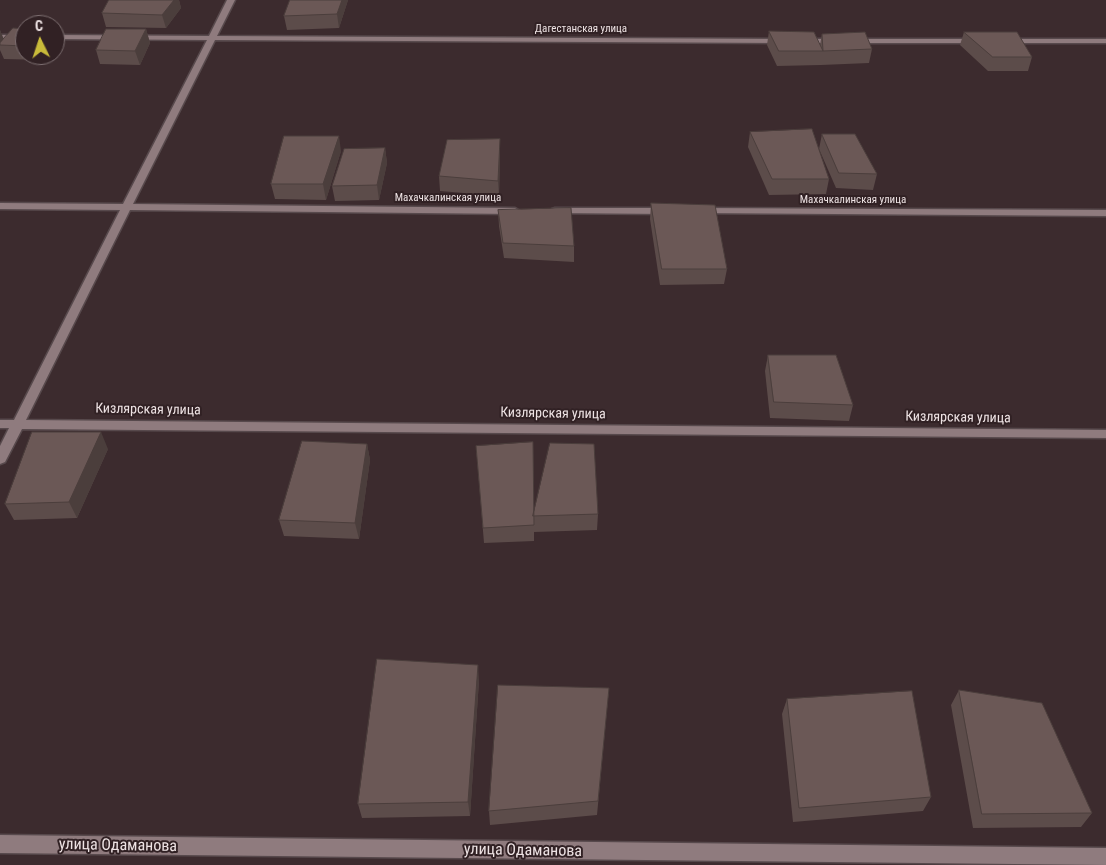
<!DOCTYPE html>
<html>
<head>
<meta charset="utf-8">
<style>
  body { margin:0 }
  #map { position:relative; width:1106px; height:865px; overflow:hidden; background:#3c2b2e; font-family:"Roboto Condensed",sans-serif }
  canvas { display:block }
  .north { position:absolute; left:15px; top:15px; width:50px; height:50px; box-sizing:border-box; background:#312124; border:1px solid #7d6f71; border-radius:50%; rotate:356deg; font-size:14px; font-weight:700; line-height:20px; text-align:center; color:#eee3e4 }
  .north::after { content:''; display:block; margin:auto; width:18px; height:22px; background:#c9bb3a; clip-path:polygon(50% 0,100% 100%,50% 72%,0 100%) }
</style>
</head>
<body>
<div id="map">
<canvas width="1106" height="865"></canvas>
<div class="north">С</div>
</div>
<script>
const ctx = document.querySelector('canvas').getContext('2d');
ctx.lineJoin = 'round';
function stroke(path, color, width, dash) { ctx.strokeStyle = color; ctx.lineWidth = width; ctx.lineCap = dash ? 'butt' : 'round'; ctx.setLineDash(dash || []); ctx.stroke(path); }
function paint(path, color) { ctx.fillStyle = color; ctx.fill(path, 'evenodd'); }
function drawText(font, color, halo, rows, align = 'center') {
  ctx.font = font + ' "Roboto Condensed",sans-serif'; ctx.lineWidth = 4; ctx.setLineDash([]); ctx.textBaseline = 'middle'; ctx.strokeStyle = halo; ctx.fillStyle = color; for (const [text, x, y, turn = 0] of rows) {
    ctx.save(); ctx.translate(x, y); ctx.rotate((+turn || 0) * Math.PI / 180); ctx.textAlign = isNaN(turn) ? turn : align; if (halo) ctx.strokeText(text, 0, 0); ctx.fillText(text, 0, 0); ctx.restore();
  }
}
const minor = new Path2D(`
  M227 0H235L217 36 782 39 786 41 782 43 215 40 133 204 515 208 520 211 515 214 130 210 26 420 1106 430V438L22 429 5 462 0 464V446L9 428H0V420H14L120 210 0 209V203L123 204 207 40 55 39V35L209 36Z
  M0 35H25V39H0Z
  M799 39H977L981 41 977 43H802L798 41Z
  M1004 39H1106V43H1007L1003 41Z
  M555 208H667L672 211 667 214 552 213V209Z
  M700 208 1106 210V216L697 213 695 211Z
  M0 835 1106 848V865L0 853Z`);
stroke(minor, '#57494c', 3);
paint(minor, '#8f7b7e');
paint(new Path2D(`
  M109 0H179L181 8 166 28 106 27 102 13Z
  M290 0H348L339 28 287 30 284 16Z
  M25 29V55H49L44 60 4 59 0 50V30L3 39Z
  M146 29 150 43 140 65 100 64 96 50Z
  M769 31 820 45 822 34 872 49 869 63 821 65 777 66 767 45Z
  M964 32 1032 57 1028 71H988L960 45Z
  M750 132 829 179 826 194 769 195 748 147Z
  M822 134 877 174 873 190 836 188 819 149Z
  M385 148 387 163 379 200 335 201 332 186Z
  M341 151 326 200 275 199 271 184Z
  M500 154 499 196 440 191 439 176Z
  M651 203 727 269 724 284 660 285 650 219Z
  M498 210 574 246V262L504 258 499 226Z
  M768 355 853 405 849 421 770 418 765 371Z
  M367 444 370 460 359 539 284 536 279 520Z
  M476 446 534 515 598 514 597 530 534 532V541L484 543Z
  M108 449 77 518 14 520 5 504Z
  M479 680 470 816 362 818 358 804Z
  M609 688 597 815 490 825 489 811Z
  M959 690 1092 813 1081 827 973 828 951 705Z
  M787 699 931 797 923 811 793 822 782 714Z`), '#5c4c4a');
paint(new Path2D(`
  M174 0H179L181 8 166 28 162 15Z
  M342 0H348L339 28 337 14Z
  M146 29 150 43 140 65 135 51Z
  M0 30 5 42 0 45Z
  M56 30 61 43 55 49V31Z
  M43 55H49L44 60Z
  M339 136 341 151 326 200 323 184Z
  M500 139V154L499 196 498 181Z
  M385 148 387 163 379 200 377 185Z
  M101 432 108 449 77 518 69 502Z
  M367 444 370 460 359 539 355 523Z
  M478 665 479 680 470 816 468 802Z`), '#4b3e3c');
const building = new Path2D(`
  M109 0H174L162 15 102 13Z
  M290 0H342L337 14 284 16Z
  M13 28 25 29V46L0 45V43Z
  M106 29H146L135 51 96 50Z
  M769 31 814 32 823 51 822 34 865 32 872 49 823 51H779Z
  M964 32H1017L1032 57H993Z
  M812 129 829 179H772L750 132Z
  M822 134H855L877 174 839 173Z
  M284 136H339L323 184H271Z
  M500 139 498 181 439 176 447 140Z
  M385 148 377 185 332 186 344 149Z
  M651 203 715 205 727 269H662Z
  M571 208 574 246 503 243 498 210Z
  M768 355H836L853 405 774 402Z
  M32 432H101L69 502 5 504Z
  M302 441 367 444 355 523 279 520Z
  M533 442 534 525 483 528 476 446Z
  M550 443 594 444 598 514 533 516Z
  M377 659 478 665 468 802 358 804Z
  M498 685 609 688 598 801 489 811Z
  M959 690 1042 703 1092 813 982 814Z
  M912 691 931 797 799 808 787 699Z`);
paint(building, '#6b5856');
stroke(building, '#4b3e3c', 1);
drawText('11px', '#eee3e4', '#312124', [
  ["Дагестанская улица",581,29],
  ["Махачкалинская улица",448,198],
  ["Махачкалинская улица",853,200]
]);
drawText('14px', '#eee3e4', '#312124', [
  ["Кизлярская улица",148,410,1],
  ["Кизлярская улица",553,414,1],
  ["Кизлярская улица",958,418,1]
]);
drawText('16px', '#eee3e4', '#312124', [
  ["улица Одаманова",118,846,1],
  ["улица Одаманова",523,851,1]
]);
</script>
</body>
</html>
